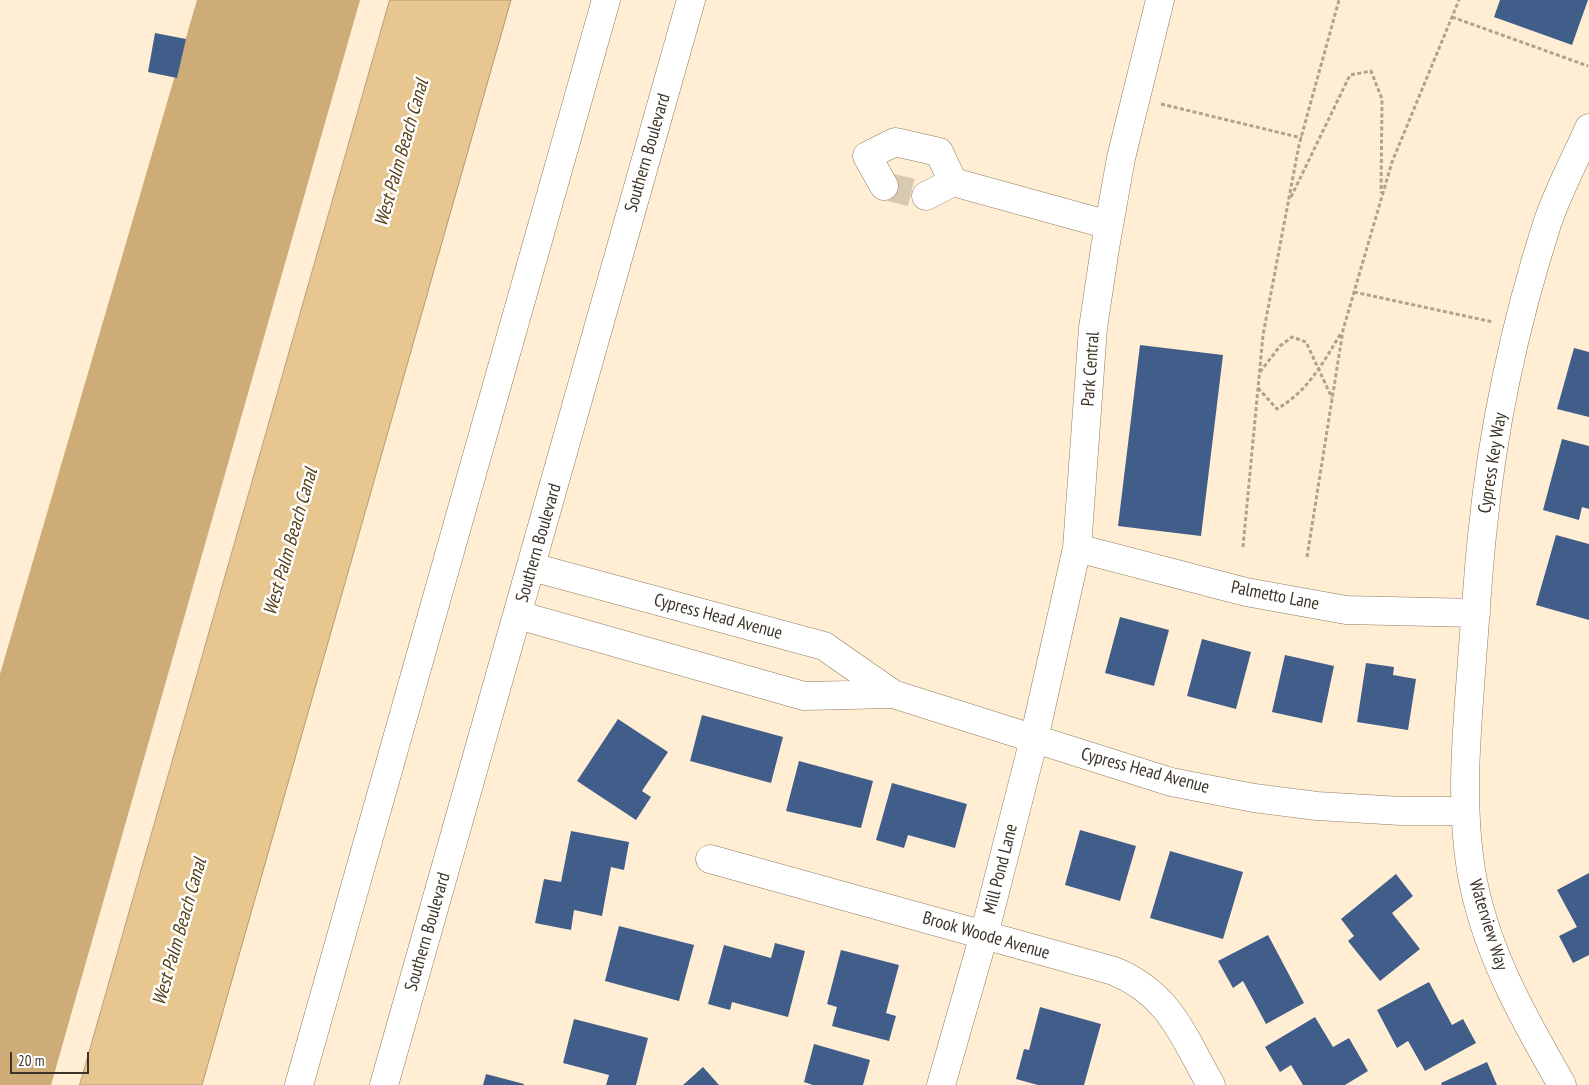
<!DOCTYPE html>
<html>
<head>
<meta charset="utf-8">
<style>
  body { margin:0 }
  #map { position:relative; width:1589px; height:1085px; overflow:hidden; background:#ffeed4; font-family:"PT Sans Narrow",sans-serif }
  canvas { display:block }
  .scale { position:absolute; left:10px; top:1052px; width:79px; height:22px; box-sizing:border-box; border:2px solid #3c3427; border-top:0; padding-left:6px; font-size:15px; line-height:18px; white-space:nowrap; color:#3c3427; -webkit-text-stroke:4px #fff; paint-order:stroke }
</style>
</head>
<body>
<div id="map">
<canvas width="1589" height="1085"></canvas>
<div class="scale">20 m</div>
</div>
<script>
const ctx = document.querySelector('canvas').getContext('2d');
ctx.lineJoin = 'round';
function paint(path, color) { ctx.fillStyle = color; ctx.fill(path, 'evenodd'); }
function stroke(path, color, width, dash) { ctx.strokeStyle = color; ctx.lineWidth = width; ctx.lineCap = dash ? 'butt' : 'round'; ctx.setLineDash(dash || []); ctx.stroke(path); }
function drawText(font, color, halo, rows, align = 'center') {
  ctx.font = font + ' "PT Sans Narrow",sans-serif'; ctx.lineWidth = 5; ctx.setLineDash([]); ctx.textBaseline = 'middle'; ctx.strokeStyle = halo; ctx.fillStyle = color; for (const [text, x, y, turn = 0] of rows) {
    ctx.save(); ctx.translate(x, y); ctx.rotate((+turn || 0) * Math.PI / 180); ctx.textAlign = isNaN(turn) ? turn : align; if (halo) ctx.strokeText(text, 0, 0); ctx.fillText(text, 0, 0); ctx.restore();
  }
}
paint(new Path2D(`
  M197 0H360L51 1085H0V674Z`), '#cdac77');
const water = new Path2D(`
  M390 0H511L202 1085H80Z`);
paint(water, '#e8c690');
stroke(water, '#b49a70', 1);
paint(new Path2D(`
  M1500 0H1588L1572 45 1494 17Z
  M155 33 186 39 177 78 148 72Z
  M1140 345 1223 355 1201 536 1118 526Z
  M1574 348 1589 352V417L1557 409Z
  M1562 439 1589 446V509L1582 507 1579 520 1543 510Z
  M1556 535 1589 544V620L1536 605Z
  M1120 617 1169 630 1154 686 1105 673Z
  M1202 639 1251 652 1236 709 1187 696Z
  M1285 655 1334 666 1322 723 1272 712Z
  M1366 663 1394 667 1393 675 1416 679 1408 730 1357 722Z
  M702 715 783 737 771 783 690 761Z
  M618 719 668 752 642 791 651 797 636 820 577 781Z
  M799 761 873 781 861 828 786 811Z
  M892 783 967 804 955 848 908 835 904 848 876 840Z
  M1080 830 1136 846 1120 901 1065 885Z
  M571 831 629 842 624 870 611 867 602 916 574 910 571 930 535 923 544 879 561 882Z
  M1170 851 1243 872 1223 939 1150 918Z
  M1589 873V955L1573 963 1559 936 1577 927 1557 890Z
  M1396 874 1413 896 1392 913 1420 949 1380 981 1348 941 1354 936 1341 919Z
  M619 926 694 945 679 1001 605 981Z
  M1268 935 1304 1003 1266 1024 1243 981 1233 988 1218 961Z
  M775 943 805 951 788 1017 732 1002 730 1010 708 1004 724 945 771 958Z
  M841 950 899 965 886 1013 896 1016 889 1041 832 1026 837 1007 827 1004Z
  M1429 982 1452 1025 1463 1019 1476 1043 1425 1071 1408 1041 1397 1048 1377 1010Z
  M1040 1007 1101 1024 1084 1085H1038L1016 1079 1024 1049 1029 1050Z
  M1315 1017 1333 1047 1349 1038 1368 1071 1345 1085H1303L1291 1065 1280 1072 1265 1047Z
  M574 1019 648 1038 636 1085H606L609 1075 563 1063Z
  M814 1044 870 1060 863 1085H813L804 1082Z
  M1487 1062 1497 1085H1442L1441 1083Z
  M703 1067 719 1085H683Z
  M486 1074 524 1084V1085H483Z`), '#415d89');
stroke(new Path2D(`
  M884 186 926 196`), '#d8c9b1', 28, [28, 14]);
const minor = new Path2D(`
  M884 186 867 156 895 142 939 152 953 182
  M926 196 953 182 1109 225
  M1077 548 1246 592 1346 610 1476 613
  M532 567 824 646 893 694 1171 782 1254 798 1317 806 1401 811H1465
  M518 615 804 696 893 694
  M710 859 1114 971C1170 994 1183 1036 1211 1085
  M941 1085 984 935 1034 739 1077 548 1093 328 1105 248 1121 158 1160 0
  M1562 1085C1523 1017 1484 949 1471 870 1459 795 1468 721 1473 646 1476 610 1478 573 1482 536 1492 433 1515 323 1547 224 1558 191 1575 160 1589 128`);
const highway = new Path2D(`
  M299 1085 606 0
  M384 1085 691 0`);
stroke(minor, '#8f7c5e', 29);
stroke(highway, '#8f7c5e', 29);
stroke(new Path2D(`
  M1452 17 1588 66
  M1161 104 1302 138
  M1291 197 1350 75 1371 71 1382 99 1381 193
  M1354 292 1493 322
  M1260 372 1280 346 1292 337 1306 342 1332 398
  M1258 388 1277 409C1308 391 1323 363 1341 333
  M1243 547 1263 335 1299 145 1339 0
  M1307 557 1343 330 1392 162 1459 0`), '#b0a38e', 3, [4, 2.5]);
stroke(minor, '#fff', 28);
stroke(highway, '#fff', 28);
drawText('18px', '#3c3427', '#fff', [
  ["Southern Boulevard",648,153,-74],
  ["Park Central",1091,369,-86],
  ["Cypress Key Way",1493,463,-81],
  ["Southern Boulevard",539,543,-74],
  ["Palmetto Lane",1275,596,11],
  ["Cypress Head Avenue",718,617,15],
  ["Cypress Head Avenue",1145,771,15],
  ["Mill Pond Lane",1001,869,-76],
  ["Waterview Way",1488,925,73],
  ["Southern Boulevard",428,932,-74],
  ["Brook Woode Avenue",986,936,16]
]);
drawText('italic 19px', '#553e14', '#fff', [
  ["West Palm Beach Canal",402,153,-74],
  ["West Palm Beach Canal",291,542,-74],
  ["West Palm Beach Canal",180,932,-74]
]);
</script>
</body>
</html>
